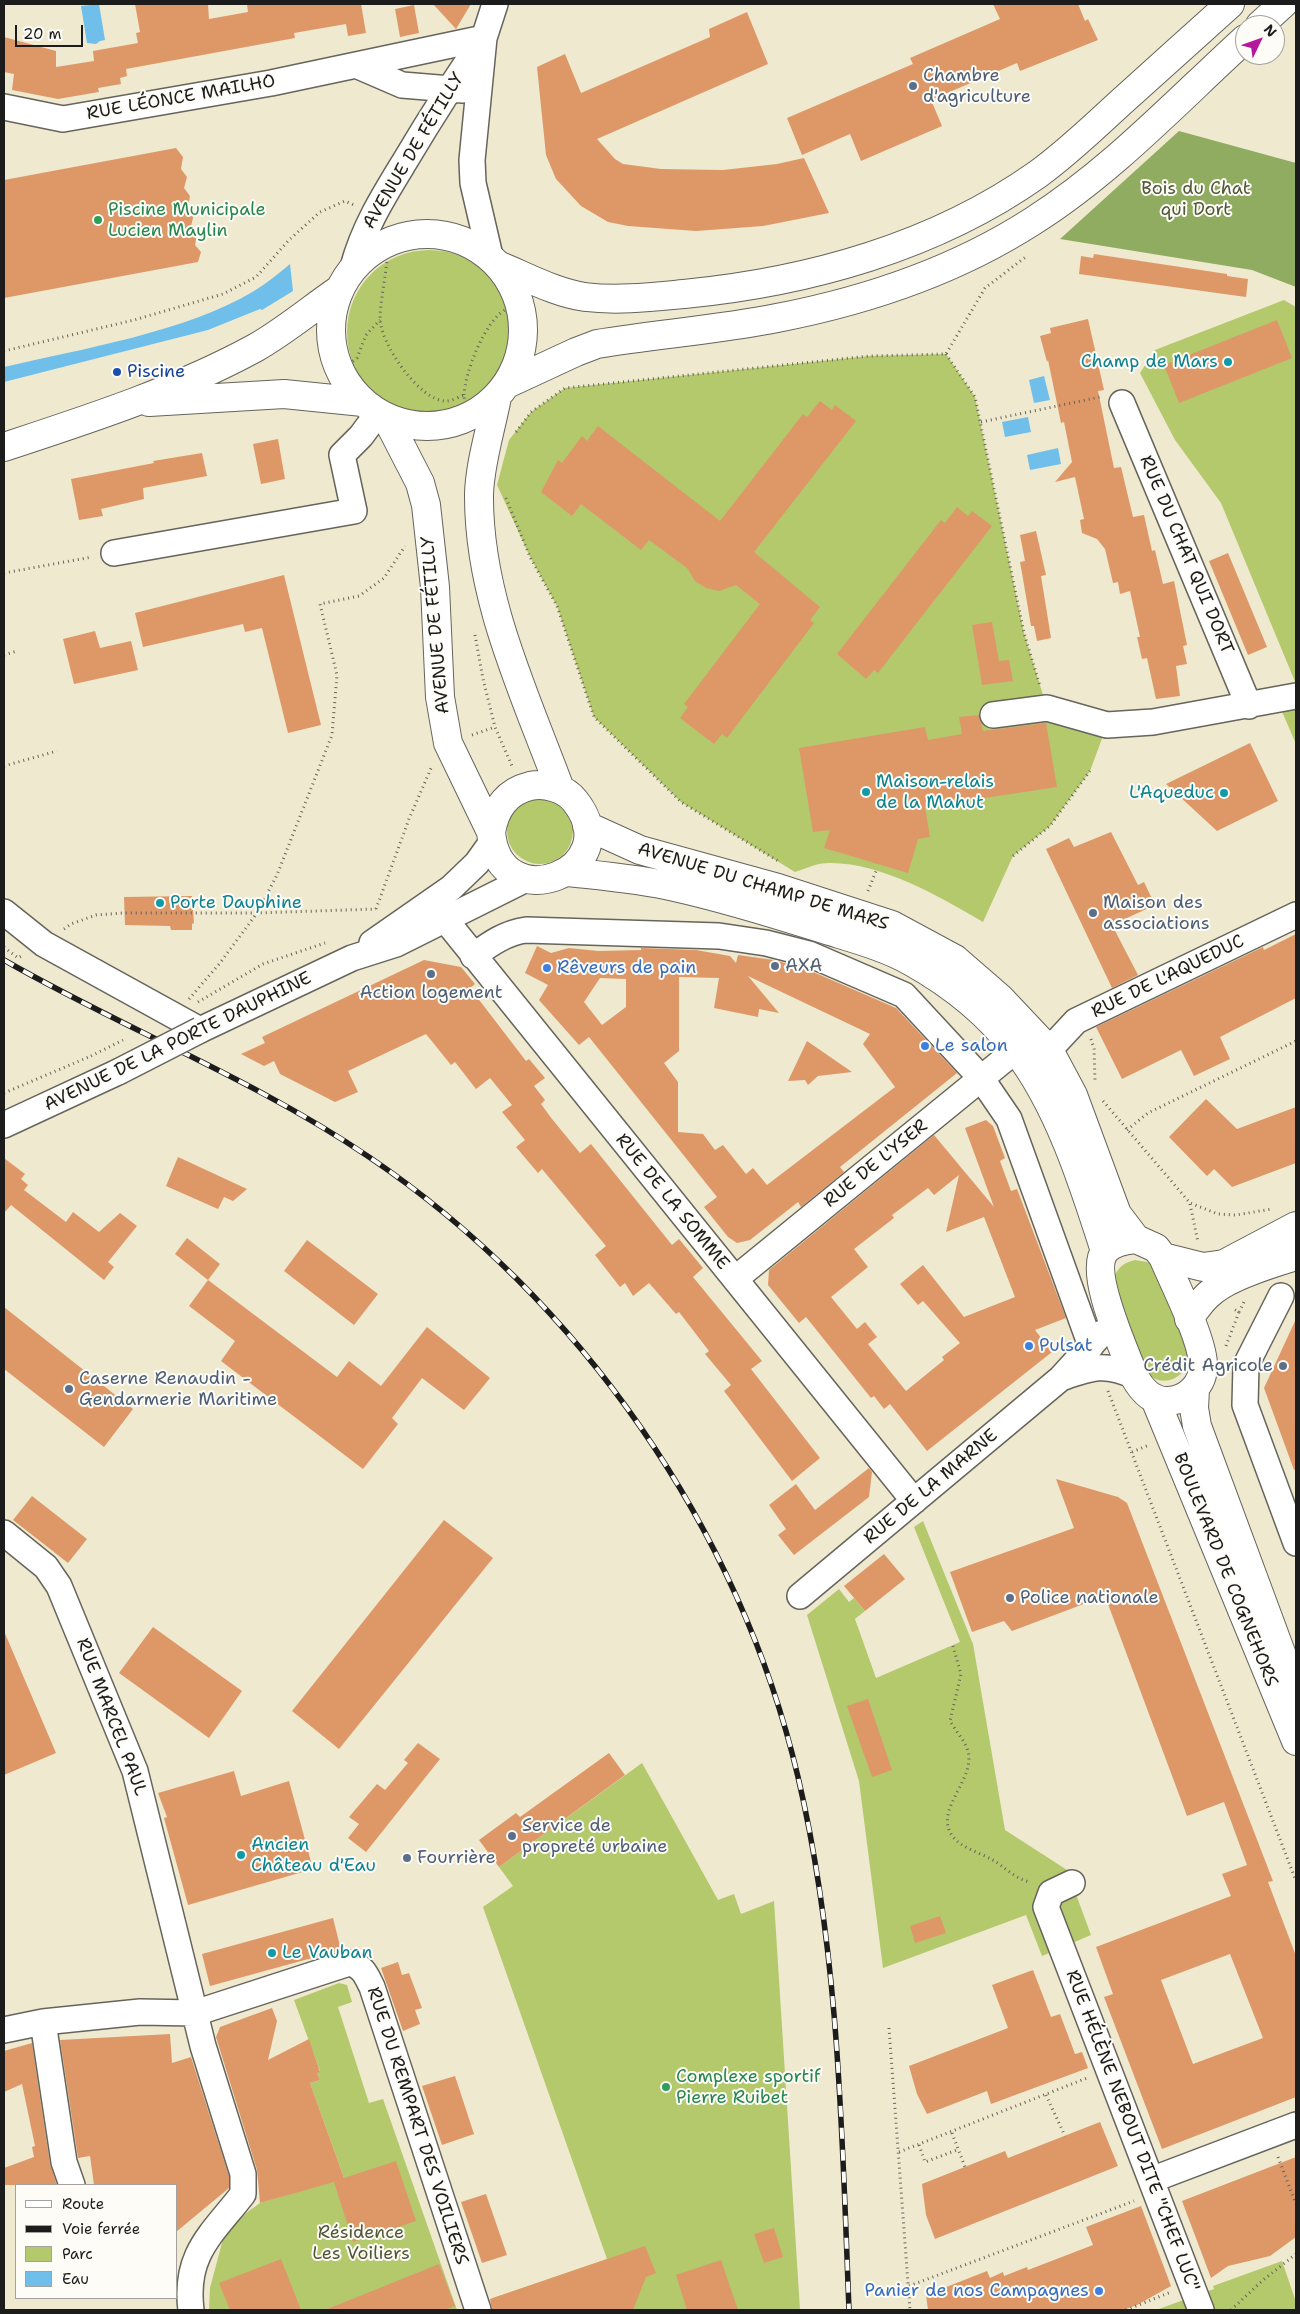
<!DOCTYPE html>
<html>
<head>
<meta charset="utf-8">
<style>
  body { margin:0 }
  #map { position:relative; width:1300px; height:2314px; overflow:hidden; background:#efe9cf; font-family:"Shantell Sans",sans-serif }
  canvas { display:block }
  .frame { position:absolute; inset:0; border:5px solid #1c1c1c; pointer-events:none }
  .legend { position:absolute; left:15px; top:2184px; width:162px; height:115px; box-sizing:border-box; background:#fdfcf7; border:1px solid #a3a29f; margin:0; padding:6px 9px; list-style:none; font-size:15px; color:#1c1c1c }
  .legend li { display:flex; align-items:center; gap:10px; height:25px }
  .legend b { width:25px; border:1px solid #a3a29f }
  .north { position:absolute; left:1235px; top:15px; width:50px; height:50px; box-sizing:border-box; background:#fdfcf7; border:1px solid #a3a29f; border-radius:50%; rotate:48deg; font-size:14px; font-weight:700; line-height:20px; text-align:center; color:#1c1c1c }
  .north::after { content:''; display:block; margin:auto; width:18px; height:22px; background:#b5179e; clip-path:polygon(50% 0,100% 100%,50% 72%,0 100%) }
  .scale { position:absolute; left:15px; top:25px; width:68px; height:22px; box-sizing:border-box; border:2px solid #1c1c1c; border-top:0; padding-left:6px; font-size:15px; line-height:18px; white-space:nowrap; color:#1c1c1c; -webkit-text-stroke:4px #fdfcf7; paint-order:stroke }
</style>
</head>
<body>
<div id="map">
<canvas width="1300" height="2314"></canvas>
<div class="frame"></div>
<ul class="legend">
<li><b style="height:6px;background:#fff"></b>Route</li>
<li><b style="height:6px;background:#1c1c1c"></b>Voie ferrée</li>
<li><b style="height:14px;background:#b4c86c"></b>Parc</li>
<li><b style="height:14px;background:#6fbfea"></b>Eau</li>
</ul>
<div class="north">N</div>
<div class="scale">20 m</div>
</div>
<script>
const ctx = document.querySelector('canvas').getContext('2d');
ctx.lineJoin = 'round';
function paint(path, color) { ctx.fillStyle = color; ctx.fill(path, 'evenodd'); }
function stroke(path, color, width, dash) { ctx.strokeStyle = color; ctx.lineWidth = width; ctx.lineCap = dash ? 'butt' : 'round'; ctx.setLineDash(dash || []); ctx.stroke(path); }
function drawText(font, color, halo, rows, align = 'center') {
  ctx.font = font + ' "Shantell Sans",sans-serif'; ctx.lineWidth = 4; ctx.setLineDash([]); ctx.textBaseline = 'middle'; ctx.strokeStyle = halo; ctx.fillStyle = color; for (const [text, x, y, turn = 0] of rows) {
    ctx.save(); ctx.translate(x, y); ctx.rotate((+turn || 0) * Math.PI / 180); ctx.textAlign = isNaN(turn) ? turn : align; if (halo) ctx.strokeText(text, 0, 0); ctx.fillText(text, 0, 0); ctx.restore();
  }
}
paint(new Path2D(`
  M347 332a82 82 0 1 1 164 0a82 82 0 1 1-164 0Z
  M1284 300 1296 307V684L1221 503 1175 440 1140 373 1155 350Z
  M946 354 975 397 1024 633 1047 708 1107 725 1090 771 1050 826 1013 856 983 922C941 897 880 862 829 863 817 863 807 868 795 872L681 802 594 717 557 606 530 557 497 485 509 440 531 412 565 388 869 356Z
  M1296 696V744L1277 700Z
  M507 831a33 33 0 1 1 66 0a33 33 0 1 1-66 0Z
  M1135 1260 1147 1262 1158 1270C1164 1285 1190 1348 1189 1358 1188 1369 1180 1377 1170 1380 1158 1383 1150 1377 1143 1369L1113 1278C1119 1267 1123 1263 1135 1260Z
  M923 1521 973 1644 1005 1830 1067 1870 1091 1935 1042 1956 1026 1915 883 1968 859 1781 807 1615 839 1589 849 1602 854 1598 865 1611 855 1619 876 1678 960 1642 914 1527Z
  M642 1763 718 1900 734 1894 741 1914 774 1901 800 2310H496L493 2298 607 2259 483 1907 513 1886 499 1867Z
  M339 1983 347 1985 352 2002 338 2007 369 2103 383 2099 457 2310H209L210 2288 223 2239 242 2216 260 2203 344 2178 310 2083 320 2080 317 2073 320 2071 294 2000Z
  M1282 2261 1296 2302V2310H1156L1214 2289 1213 2286Z`), '#b4c86c');
paint(new Path2D(`
  M1179 131 1296 163V287L1252 270 1060 239Z`), '#8fac60');
paint(new Path2D(`
  M99 4 105 40 100 41 96 44 87 43 81 6Z
  M290 264 293 291 262 310 260 309 208 330 4 382V367C81 349 186 332 254 291 267 283 279 273 290 264Z
  M1044 376 1050 400 1034 403 1029 380Z
  M1028 417 1031 432 1005 437 1002 422Z
  M1058 448 1061 464 1030 470 1027 455Z`), '#6fbfea');
paint(new Path2D(`
  M135 4H208L209 19 248 12 247 4H361L366 33 348 36 346 24 294 33 295 38 126 69 127 76 120 78 121 84 98 88 99 92 58 99 12 90 14 74 4 72V37L56 51V67L94 61 93 51 138 43 136 33 140 32Z
  M433 4H471L456 29Z
  M993 4H1078L1085 21 1088 19 1098 40 1020 71 1017 63 931 100 942 126 861 161 850 134 802 155 787 118 913 64 910 58 1000 19Z
  M414 5 419 33 400 37 395 9Z
  M747 12 768 64 597 139 615 159 623 164 661 169 723 170 777 164 804 158 829 213 763 226 696 231 628 226 608 222 581 206 556 179 546 155 537 67 565 54 581 93 710 37 709 29Z
  M176 148 183 157 181 169 187 177 184 188 190 196 188 207 194 214 191 226 197 234 195 245 201 252 198 262 4 298V180Z
  M1094 254 1227 274V276L1248 279 1246 297 1079 274 1081 256 1093 258Z
  M1088 319 1104 390 1098 391 1114 468 1121 467 1133 517 1144 515 1152 551 1155 550 1163 584 1174 581 1187 645 1183 646 1187 664 1176 666 1180 696 1156 699 1147 658 1142 659 1137 637H1140L1130 591 1120 594 1118 582 1113 583 1105 549 1097 539 1082 533 1080 520 1084 519 1075 477 1055 482 1072 462 1064 422 1061 423 1048 360 1047 362 1040 336 1051 333 1050 328Z
  M1277 320 1292 358 1179 403 1164 365Z
  M820 401 832 410 835 405 856 421 754 552 820 607 810 620 814 623 727 738 722 734 714 744 680 718 688 707 684 704 760 604 736 585 719 591 706 588 695 581 687 568 649 540 641 550 581 504 572 516 541 492 558 460 562 463 582 436 587 441 598 426 720 521 803 414 807 417Z
  M278 439 285 479 261 484 253 444Z
  M202 453 207 476 143 488 144 499 101 509 103 516 79 520 71 479 154 463 153 461Z
  M957 507 968 516 972 511 992 526 878 673 874 670 866 679 837 654 941 520 945 523Z
  M1036 531 1046 575 1041 576 1051 638 1037 641 1034 626H1031L1022 573 1020 562 1025 561 1020 535Z
  M1228 553 1267 647 1248 655 1209 561Z
  M284 575 321 725 288 733 262 628 245 632 243 624 143 647 135 613Z
  M992 622 999 661 1009 660 1013 681 982 685 972 625Z
  M95 631 100 648 131 641 138 670 74 684 63 639Z
  M979 715 983 731 1046 723 1057 787 925 807 930 837 918 839 908 873 824 848 830 830 813 832 799 748 925 727 928 740 962 734 959 717Z
  M1250 743 1278 801 1217 831 1166 784Z
  M1111 832 1138 885 1144 882 1155 905 1112 925 1138 975 1112 988 1046 849 1069 838 1074 847Z
  M192 896 194 923 192 924V930H171L170 926 125 925 124 897Z
  M1296 934V998L1220 1037 1230 1059 1194 1076 1181 1050 1122 1079 1096 1027 1263 947 1264 950Z
  M537 946 551 953 569 948 598 951 641 950V948L696 950 730 956 736 963 738 955 774 960 804 968 896 1008 957 1073 840 1167 844 1172 801 1207 798 1202 750 1240 737 1243 728 1237 704 1207 717 1197 589 1037 579 1045 539 1000 548 985 525 973ZM748 976 870 1034 863 1044 895 1087 767 1185 753 1168 746 1174 723 1145 715 1150 703 1134 678 1132V1082L664 1063 679 1051V977L719 978 714 1008 758 1017 759 1009 779 1013ZM600 978 626 979V1007L602 1025 584 1002Z
  M424 960 461 967 475 984 470 988 526 1061 529 1059 545 1078 534 1086 545 1100 541 1104 552 1119 580 1153 591 1144 672 1245 679 1239 703 1268 693 1277 762 1361 751 1369 820 1458 792 1481 724 1391 731 1385 705 1354 709 1351 679 1312 676 1314 649 1283 633 1296 625 1283 620 1287 595 1255 606 1246 542 1169 538 1173 516 1147 525 1140 502 1112 512 1105 490 1078 476 1089 455 1062 451 1065 426 1034 348 1071 358 1092 335 1102 280 1074 274 1061 264 1066 241 1054 265 1043 262 1037Z
  M807 1041 852 1072 818 1076 808 1085 805 1080 788 1081Z
  M1206 1099 1237 1129 1296 1107V1163L1232 1187 1214 1169 1207 1176 1169 1137Z
  M986 1120 993 1126 1005 1158 1000 1161 1011 1191 1017 1189 1066 1318 1035 1330 1052 1352 927 1451 890 1404 884 1409 874 1396 871 1398 806 1317 799 1323 768 1285 769 1270 934 1135 994 1207 965 1128ZM959 1175 946 1232 984 1217 1015 1297 964 1317 923 1265 900 1284 918 1305 923 1301 960 1343 942 1357 944 1360 906 1391 868 1344 877 1337 865 1322 857 1329 831 1297 868 1267 854 1249 894 1218 892 1215 928 1188 934 1195Z
  M178 1157 247 1189 233 1201 224 1197 218 1209 166 1186Z
  M4 1158 25 1174 21 1179 28 1185 24 1190 66 1222 73 1212 99 1232 120 1213 137 1226 108 1262 114 1267 104 1280 11 1205 4 1213Z
  M187 1238 220 1264 208 1280 175 1254Z
  M307 1240 378 1294 354 1325 284 1271Z
  M208 1280 337 1377 349 1361 381 1386 427 1327 490 1378 464 1410 422 1378 392 1418 398 1424 363 1469 221 1361 235 1341 189 1306Z
  M4 1307 133 1409 104 1447 4 1369Z
  M1296 1319V1469L1294 1470 1264 1388Z
  M869 1468 872 1472 869 1497 794 1555 778 1535 786 1529 769 1505 796 1484 815 1510Z
  M1056 1479 1118 1497 1127 1503 1273 1881 1268 1882 1296 1956V2097L1162 2149 1104 1997 1113 1994 1096 1947 1231 1896 1222 1874 1247 1865 1224 1802 1187 1816 1105 1596 1012 1631 1004 1621 972 1632 950 1572 1074 1528ZM1230 1954 1263 2038 1193 2064 1161 1980Z
  M32 1496 87 1539 68 1563 13 1520Z
  M444 1520 493 1558 339 1749 292 1711Z
  M884 1554 905 1579 865 1611 844 1586Z
  M153 1627 242 1691 209 1738 119 1673Z
  M4 1631 56 1753 4 1775Z
  M868 1699 892 1770 872 1777 847 1706Z
  M418 1743 440 1759 366 1852 348 1838 359 1824 349 1817 377 1784 385 1790 408 1763 404 1760Z
  M609 1753 625 1775 499 1867 479 1840 516 1813 520 1817Z
  M234 1771 241 1796 289 1781 313 1869 188 1905 164 1818 167 1817 158 1793Z
  M940 1916 946 1933 915 1943 910 1926Z
  M333 1918 341 1950 210 1986 202 1954Z
  M398 1962 402 1975 409 1973 422 2008 415 2010 420 2024 403 2031 381 1968Z
  M1033 1970 1051 2017 1060 2014 1075 2054 1082 2052 1088 2068 991 2104 987 2091 927 2114 917 2094 909 2066 1008 2028 992 1985Z
  M272 2008 277 2021 268 2060 309 2039 320 2072 317 2073 320 2080 310 2083 344 2178 396 2161 416 2221 353 2242 334 2182 260 2203 257 2170 216 2037 220 2027Z
  M170 2034 172 2063 191 2057 229 2176V2188L176 2232V2185H94L90 2156 78 2158 60 2040Z
  M32 2043 50 2164 57 2185H4V2168L34 2157 32 2147 35 2146 22 2084 4 2092V2051Z
  M455 2076 474 2134 442 2145 422 2086Z
  M1100 2122 1118 2166 935 2239 926 2215 922 2184 1005 2151 1008 2158Z
  M1296 2157V2237L1270 2256 1228 2266 1211 2278 1182 2201Z
  M486 2194 507 2255 482 2263 461 2202Z
  M1141 2206 1171 2286 1137 2305 1123 2310H928L926 2295 987 2271 990 2278 1003 2272 1004 2276 1027 2267 1028 2270 1093 2245 1086 2227Z
  M774 2228 783 2257 764 2263 754 2234Z
  M645 2246 656 2273 646 2277 633 2310H492L490 2299Z
  M281 2259 301 2310H230L219 2283Z
  M721 2260 738 2310H687L676 2275Z
  M439 2264 455 2306 444 2310H325Z`), '#de9868');
const minor = new Path2D(`
  M358 66 402 85 463 90
  M4 107 63 119 271 83 484 38
  M490 256 473 183 472 160 484 38 495 4
  M353 267C364 227 383 197 405 161 430 119 456 78 484 38
  M1122 403 1249 706
  M114 553 354 511 342 455 361 436 378 413
  M993 715 1047 708 1107 725 1153 722 1296 696
  M431 902 914 1501
  M4 912 44 944 200 1030 352 958 396 944 526 879
  M372 943 451 888 477 863 492 842
  M473 956C490 944 505 933 526 930L719 936 766 943 809 954 904 995 981 1078 1009 1119 1091 1346
  M1049 1050 1076 1021 1296 915
  M4 1125 118 1072
  M735 1279 1016 1050
  M1281 1296 1246 1365 1245 1405 1296 1543
  M1061 1378C1090 1368 1104 1362 1134 1376
  M4 1533 46 1567 59 1586 135 1771 203 2046 243 2174V2194C212 2234 184 2254 191 2310
  M800 1596 1061 1378 1102 1333
  M1072 1883 1051 1893 1046 1907 1201 2310
  M43 2022 64 2162 72 2185
  M4 2030 43 2022 140 2012 195 2013 349 1963C363 1966 366 1975 372 1987L478 2310
  M1151 2180 1296 2125`);
const major = new Path2D(`
  M1260 25 1283 4
  M331 330a96 96 0 1 1 192 0a96 96 0 1 1-192 0Z
  M500 266C527 277 556 293 585 297 618 301 652 297 684 294 808 282 935 247 1038 174 1067 153 1093 128 1119 104 1156 71 1193 37 1230 4
  M507 384 576 352 597 344C657 334 717 330 777 318 865 301 957 270 1033 221 1112 171 1177 101 1245 39
  M497 397C491 429 480 462 479 494 478 598 525 694 560 789
  M149 402 284 394 363 402
  M386 417 420 483 426 505 435 587 440 697 448 743 491 832C499 922 630 870 575 801 565 788 545 783 530 786 506 792 495 809 491 832
  M4 447C89 419 176 391 255 348 285 331 312 308 340 289
  M587 826 640 850 778 888 892 925 955 959 1000 998 1049 1050 1073 1095 1117 1214 1136 1239
  M567 872C603 876 639 879 675 887 724 898 773 913 820 928 851 938 884 946 912 962 951 984 988 1013 1015 1049 1058 1103 1084 1185 1105 1251
  M1136 1239 1156 1248 1163 1257C1174 1283 1202 1338 1203 1364 1204 1384 1188 1400 1168 1401 1151 1402 1141 1389 1134 1376 1125 1351 1088 1273 1105 1251 1112 1242 1126 1240 1136 1239Z
  M1163 1257 1203 1267 1224 1264 1296 1226
  M1189 1319C1196 1308 1203 1298 1214 1290 1233 1275 1273 1263 1296 1256
  M1195 1389 1194 1408 1197 1426 1296 1693
  M1155 1399 1296 1741`);
stroke(minor, '#66645b', 28);
stroke(major, '#66645b', 30);
stroke(new Path2D(`
  M388 242C388 268 381 293 380 318 380 343 419 401 446 401 451 401 459 397 464 395L466 415
  M4 351 134 320 223 294 256 277 289 240 320 212 345 201 354 205
  M946 354 975 397 1024 633 1040 686
  M325 372 349 364 357 358 366 335 380 320
  M464 395C465 373 485 319 507 309 513 306 521 307 527 305
  M981 422 1100 397
  M516 432 531 412 565 388 869 356 946 354 985 288 1027 256
  M506 498 530 557 557 606 594 717 681 802 778 861
  M4 573 92 557
  M475 635 483 679 495 727 512 766
  M4 655 17 651
  M472 735 495 727
  M4 766 57 751
  M1013 856 1050 826 1090 771
  M868 891 876 871
  M376 909 409 819 432 766
  M64 929 71 924 96 915 123 913H257L376 909
  M4 947 18 958 23 955
  M189 999 220 963 257 913 277 875 332 735 337 675 320 604 359 596 384 578 405 546
  M198 1002 263 964 325 943
  M1091 1039 1094 1049 1095 1082
  M4 1093 91 1056
  M1103 1101 1190 1203 1218 1214 1236 1215 1272 1209
  M1127 1130 1148 1113 1296 1041
  M1190 1204 1198 1242
  M1239 1312 1244 1302
  M1226 1346 1239 1312 1232 1308
  M1108 1391 1296 1881
  M1132 1452 1149 1445
  M953 1646 961 1674 950 1721C955 1730 965 1741 968 1751 976 1781 931 1811 954 1838 961 1847 980 1853 991 1859 1004 1866 1015 1879 1030 1882
  M889 2028 910 2310
  M1046 2095 1065 2136
  M952 2133 965 2167
  M919 2145 925 2162 957 2150
  M899 2152 1087 2078
  M1278 2157 1296 2204
  M909 2286 1134 2201
  M1126 2310 1171 2292
  M1231 2310 1262 2281 1296 2254`), '#66645b', 3, [1, 4]);
stroke(minor, '#fff', 25);
stroke(major, '#fff', 28);
const rail = new Path2D(`
  M4 960C124 1029 254 1079 369 1157 580 1299 740 1530 798 1777 839 1951 842 2132 849 2310`);
stroke(rail, '#1c1c1c', 5.5);
stroke(rail, '#fdfcf7', 4, [11]);
const minorBridge = new Path2D(`
  M118 1072 200 1030`);
stroke(minorBridge, '#66645b', 28, []);
stroke(new Path2D(`
  M91 1056 123 1040`), '#66645b', 3, [1, 4]);
stroke(minorBridge, '#fff', 25);
for (const [x, y, r, color] of [
  [913,86,5,"#5c6f8a"],
  [98,220,5,"#2e9e5b"],
  [1228,362,5,"#0f9aa8"],
  [117,372,5,"#1a4fb4"],
  [866,792,5,"#0f9aa8"],
  [1224,793,5,"#0f9aa8"],
  [160,903,5,"#0f9aa8"],
  [1093,913,5,"#5c6f8a"],
  [775,966,5,"#5c6f8a"],
  [547,968,5,"#3f7fe0"],
  [431,974,5,"#5c6f8a"],
  [925,1046,5,"#3f7fe0"],
  [1029,1346,5,"#3f7fe0"],
  [1283,1366,5,"#5c6f8a"],
  [69,1389,5,"#5c6f8a"],
  [1010,1598,5,"#5c6f8a"],
  [512,1836,5,"#5c6f8a"],
  [241,1855,5,"#0f9aa8"],
  [407,1858,5,"#5c6f8a"],
  [272,1953,5,"#0f9aa8"],
  [666,2087,5,"#2e9e5b"],
  [1099,2291,5,"#3f7fe0"]
]) { const dot = new Path2D(); dot.arc(x, y, r, 0, 2 * Math.PI); ctx.fillStyle = color; ctx.fill(dot); stroke(dot, '#fdfcf7', 2); }
drawText('18px', '#4e5e75', '#fdfcf7', [
  ["Chambre",923,76],
  ["d'agriculture",923,97],
  ["Maison des",1103,903],
  ["associations",1103,924],
  ["AXA",785,966],
  ["Action logement",431,993,"center"],
  ["Crédit Agricole",1273,1366,"right"],
  ["Caserne Renaudin -",79,1379],
  ["Gendarmerie Maritime",79,1400],
  ["Police nationale",1020,1598],
  ["Service de",522,1826],
  ["propreté urbaine",522,1847],
  ["Fourrière",417,1858]
], 'left');
drawText('18px', '#1c1c1c', '#fdfcf7', [
  ["RUE LÉONCE MAILHO",181,98,-10],
  ["AVENUE DE FÉTILLY",414,151,-59],
  ["RUE DU CHAT QUI DORT",1186,555,67],
  ["AVENUE DE FÉTILLY",436,625,-95],
  ["AVENUE DU CHAMP DE MARS",763,887,17],
  ["RUE DE L'AQUEDUC",1168,977,-26],
  ["AVENUE DE LA PORTE DAUPHINE",178,1042,-26],
  ["RUE DE L'YSER",876,1164,-39],
  ["RUE DE LA SOMME",672,1202,51],
  ["RUE DE LA MARNE",931,1487,-40],
  ["BOULEVARD DE COGNEHORS",1225,1570,68],
  ["RUE MARCEL PAUL",111,1717,69],
  ["RUE DU REMPART DES VOILIERS",417,2126,72],
  ["RUE HÉLÈNE NEBOUT DITE \"CHEF LUC\"",1132,2131,69]
]);
drawText('18px', '#515838', '#fdfcf7', [
  ["Bois du Chat",1196,189],
  ["qui Dort",1196,210],
  ["Résidence",361,2233],
  ["Les Voiliers",361,2254]
]);
drawText('18px', '#27864d', '#fdfcf7', [
  ["Piscine Municipale",108,210],
  ["Lucien Maylin",108,231],
  ["Complexe sportif",676,2077],
  ["Pierre Ruibet",676,2098]
], 'left');
drawText('18px', '#0d838f', '#fdfcf7', [
  ["Champ de Mars",1218,362,"right"],
  ["Maison-relais",876,782],
  ["de la Mahut",876,803],
  ["L'Aqueduc",1214,793,"right"],
  ["Porte Dauphine",170,903],
  ["Ancien",251,1845],
  ["Château d'Eau",251,1866],
  ["Le Vauban",282,1953]
], 'left');
drawText('18px', '#164399', '#fdfcf7', [
  ["Piscine",127,372]
], 'left');
drawText('18px', '#366cbe', '#fdfcf7', [
  ["Rêveurs de pain",557,968],
  ["Le salon",935,1046],
  ["Pulsat",1039,1346],
  ["Panier de nos Campagnes",1089,2291,"right"]
], 'left');
</script>
</body>
</html>
